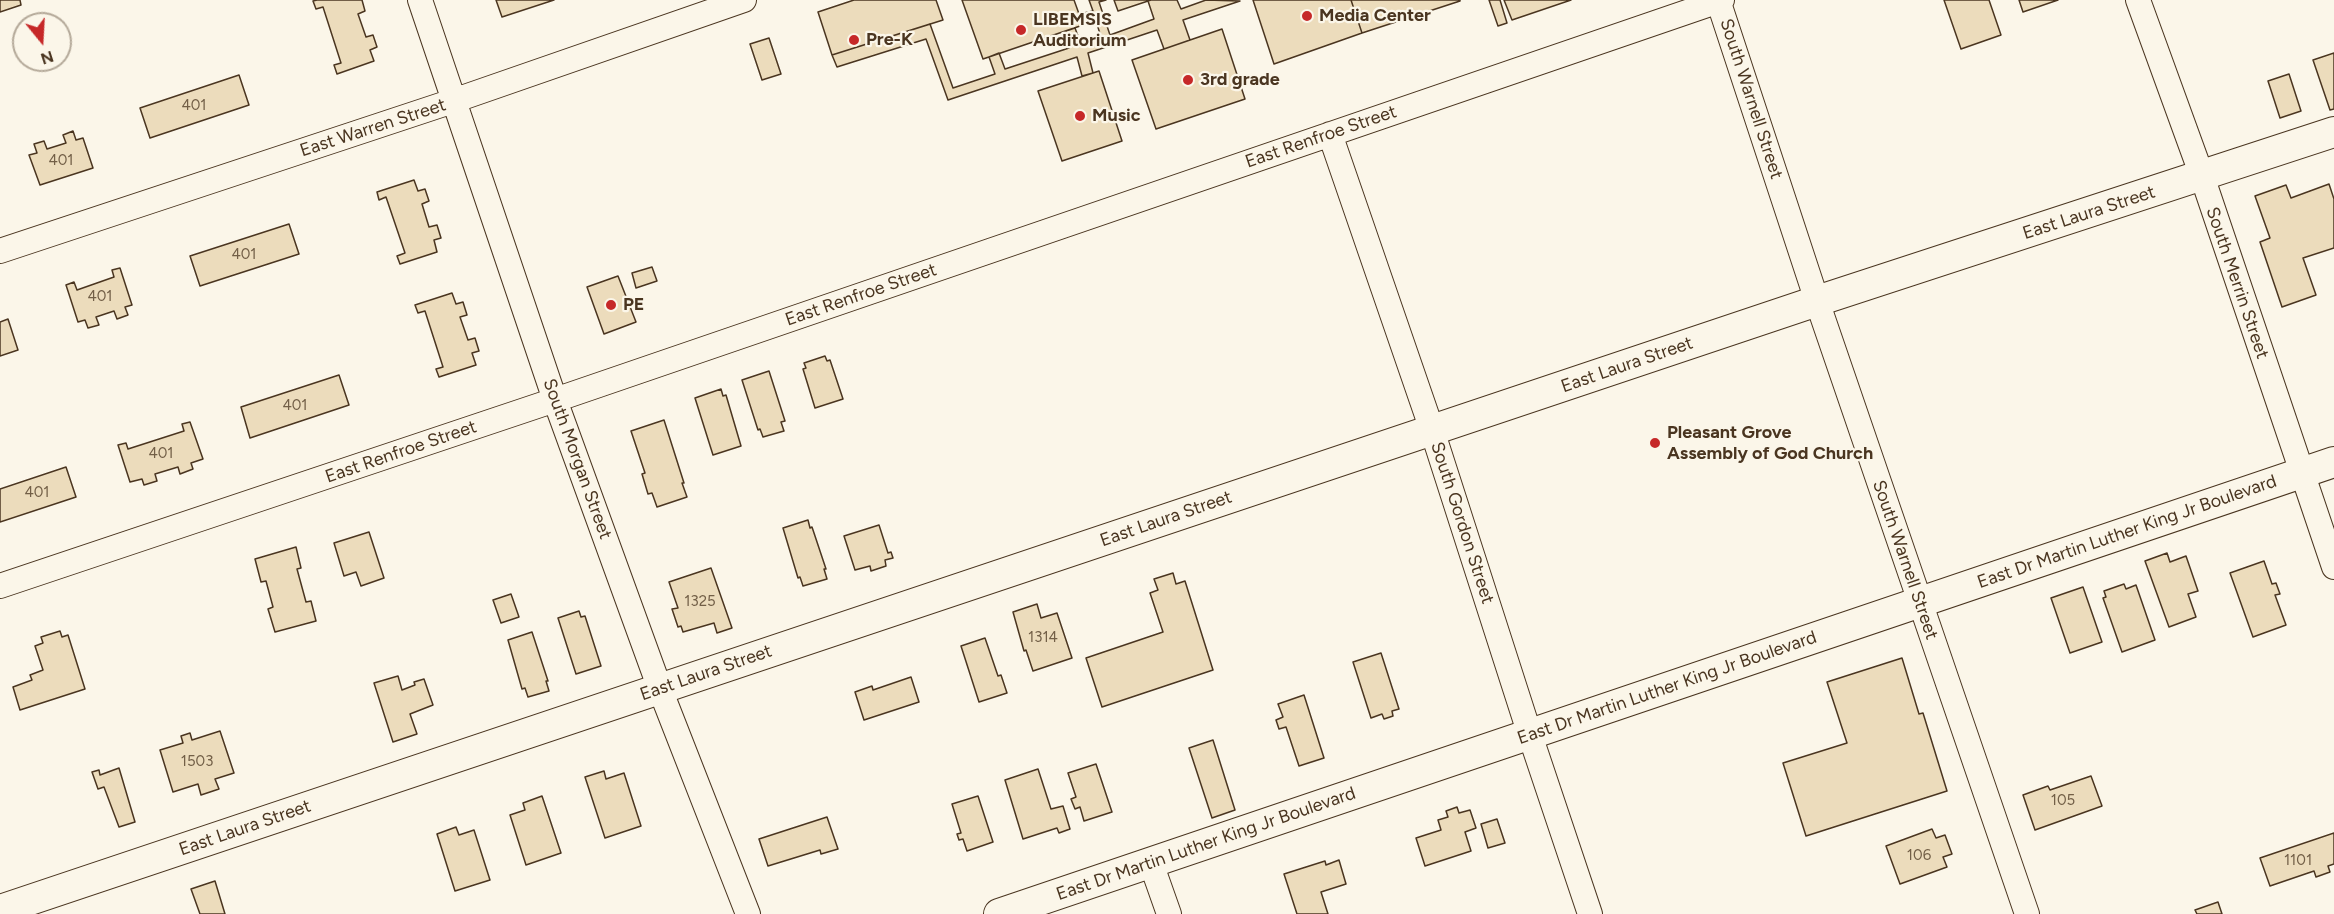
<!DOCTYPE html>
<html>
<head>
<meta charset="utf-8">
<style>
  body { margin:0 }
  #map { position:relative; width:2334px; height:914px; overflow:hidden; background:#fbf6e9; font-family:Figtree,sans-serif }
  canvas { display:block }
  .north { position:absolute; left:12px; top:12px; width:60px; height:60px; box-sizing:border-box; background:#fbf6e9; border:2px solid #b4a999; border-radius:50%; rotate:162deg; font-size:16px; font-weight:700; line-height:24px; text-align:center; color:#4a3520 }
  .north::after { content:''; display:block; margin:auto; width:21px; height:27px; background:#c62828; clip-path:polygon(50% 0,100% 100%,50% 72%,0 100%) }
</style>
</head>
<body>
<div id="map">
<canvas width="2334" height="914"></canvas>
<div class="north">N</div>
</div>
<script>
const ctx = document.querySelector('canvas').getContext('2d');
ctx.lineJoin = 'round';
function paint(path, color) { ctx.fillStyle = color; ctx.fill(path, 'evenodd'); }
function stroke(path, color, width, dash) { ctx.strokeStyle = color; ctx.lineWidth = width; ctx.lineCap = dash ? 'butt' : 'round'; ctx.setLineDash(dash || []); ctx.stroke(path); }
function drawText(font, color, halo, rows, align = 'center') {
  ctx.font = font + ' Figtree,sans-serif'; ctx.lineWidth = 4.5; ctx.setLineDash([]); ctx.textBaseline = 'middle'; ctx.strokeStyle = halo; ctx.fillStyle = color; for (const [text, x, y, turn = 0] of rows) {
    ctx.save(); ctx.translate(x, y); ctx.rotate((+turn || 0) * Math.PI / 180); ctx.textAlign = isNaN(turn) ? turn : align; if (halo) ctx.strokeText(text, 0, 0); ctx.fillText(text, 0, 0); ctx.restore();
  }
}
const building = new Path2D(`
  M0 0H20L21 5 0 12Z
  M317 0H362L365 11 358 14 366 37 373 35 377 47 370 50 374 61 337 74 334 65 341 63 323 7 316 9 313 1Z
  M496 0H554L502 17Z
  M854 0H936L943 20 832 55 818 12Z
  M962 0H1074L1083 25 983 59Z
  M1089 0H1106L1099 2 1110 35 1154 19 1148 1 1151 0H1177L1181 9 1206 0 1240 1 1183 20 1190 40 1164 49 1157 30 1088 53 1093 73 1082 76 1077 57 948 100 926 39 837 67 832 55 930 24 953 88 995 74 989 57 999 53 1005 69 1069 48 1063 32 1075 28 1081 44 1101 37 1096 21 1083 25 1079 14 1093 11Z
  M1114 0H1151L1118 11Z
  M1253 0H1351L1362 33 1274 64Z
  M1351 0H1460V1L1362 33Z
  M1489 0H1500L1507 23 1498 26Z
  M1504 0H1571L1512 20Z
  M1944 0H1989L2001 35 1961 49Z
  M2019 0H2058L2023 12Z
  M1222 29 1245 99 1156 129 1132 60Z
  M769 38 781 74 762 80 750 44Z
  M2334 53V109L2330 110 2313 60Z
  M1099 71 1122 141 1062 161 1038 91Z
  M2289 74 2301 111 2280 118 2268 81Z
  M239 75 249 105 150 138 140 108Z
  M73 131 76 140 83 138 93 168 40 185 29 155 37 153 34 144 44 141 47 149 66 143 63 135Z
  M414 180 418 191 425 189 429 201 422 204 429 227 437 225 441 238 434 240 437 252 400 264 397 256 405 253 386 197 379 200 377 192Z
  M2329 184 2334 199V248L2303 258 2316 295 2282 307 2260 242 2270 238 2255 196 2286 185 2291 198Z
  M289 224 299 254 200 286 190 256Z
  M652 267 657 281 636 288 632 273Z
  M120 268 132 305 125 307 128 315 117 319 114 311 96 317 99 325 88 328 85 320 78 322 66 285 74 282 77 290 114 277 112 270Z
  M618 276 636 322 604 334 587 287Z
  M452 293 456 304 463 302 467 315 460 317 468 340 475 338 479 351 472 353 476 365 439 377 436 369 443 367 425 311 418 313 415 305Z
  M8 319 18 350 0 356V322Z
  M825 356 827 361 830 360 843 399 815 408 803 369 806 368 804 363Z
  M769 371 785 421 781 422 784 431 763 437 760 429 758 430 742 380Z
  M339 375 349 405 250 438 241 407Z
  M721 389 723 396 726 395 741 446 713 455 695 398Z
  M664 420 684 483H682L687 497 657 507 652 493 648 494 642 474 645 473 631 431Z
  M190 422 203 459 191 463 193 469 180 474 178 467 155 474 157 481 144 485 142 479 130 482 118 445 126 443 128 449 184 431 182 424Z
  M66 467 76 497 0 522V489Z
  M808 520 810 528 812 527 826 569H824L827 579 803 586 800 577 798 578 783 528Z
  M879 525 888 553 891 552 893 558 885 560 886 566 871 571 870 566 855 570 844 536Z
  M369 532 384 578 361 586 356 572 344 576 334 543Z
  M296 547 301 568 297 569 306 602 311 601 316 621 275 632 268 609 273 607 266 581 261 582 255 559Z
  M2167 553 2170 562 2186 556 2198 591 2188 594 2196 617 2169 627 2145 561Z
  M2264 561 2272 584 2276 583 2280 594 2275 595 2286 625 2253 637 2230 573Z
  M711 568 732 628 717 633 714 623 683 632 681 626 678 627 672 609 678 608 669 582Z
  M1173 573 1176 584 1185 581 1213 670 1102 707 1086 658 1163 632 1150 593 1158 590 1154 579Z
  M2124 584 2126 589 2136 585 2155 640 2122 652 2103 598 2106 597 2104 591Z
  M2083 587 2102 642 2070 653 2051 598Z
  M511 594 519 617 501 623 493 600Z
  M1037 604 1041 618 1057 613 1072 658 1033 671 1026 650 1024 651 1013 612Z
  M579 611 581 617 585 616 601 666 576 674 558 618Z
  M60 631 62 637 68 635 85 689 20 710 13 687 32 680 30 675 43 670 35 646 43 643 41 637Z
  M532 632 548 681H546L549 691 528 697 525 688 522 689 508 640Z
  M985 638 998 676 1001 675 1007 693 979 702 961 646Z
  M1381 653 1399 709 1392 711 1393 716 1384 719 1382 714 1371 718 1353 662Z
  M1902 658 1919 714 1923 713 1947 791 1806 836 1783 763 1847 743 1827 682Z
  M398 676 402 690 415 685 414 682 424 679 433 705 410 714 417 734 393 742 374 683Z
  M911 677 919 702 864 720 855 692 872 686 873 690Z
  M1304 695 1324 758 1299 766 1286 727 1279 729 1276 720 1283 717 1278 704Z
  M220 731 234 773 215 779 219 789 201 795 198 784 173 792 160 750 183 743 181 736 190 733 192 740Z
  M1213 740 1235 810 1212 818 1189 748Z
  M1096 764 1112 812 1084 821 1080 807 1075 809 1071 799 1076 797 1068 773Z
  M119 768 135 822 119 827 104 787 98 789 92 772 99 770 100 775Z
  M1038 769 1051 809 1063 806 1070 829 1059 833 1057 828 1023 839 1005 780Z
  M604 771 606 779 624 773 641 826 605 838 585 777Z
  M2091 776 2102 806 2035 830 2023 795 2048 786 2050 790Z
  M542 796 561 853 526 865 510 815 525 810 523 803Z
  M978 796 993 842 967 851 963 839 959 840 957 834 961 833 952 804Z
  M1457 807 1459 813 1470 810 1476 828 1465 832 1471 851 1425 866 1416 838 1441 830 1438 820 1448 817 1446 811Z
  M827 817 838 849 821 854 820 850 768 866 759 839Z
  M1497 819 1505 843 1488 848 1481 824Z
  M456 827 459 835 474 830 490 880 455 891 437 834Z
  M1932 829 1936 838 1945 835 1952 854 1943 857 1947 867 1900 884 1886 846Z
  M2334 833V864L2328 866 2330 872 2316 877 2314 871 2270 886 2260 858Z
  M1339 860 1346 884 1321 892 1328 914H1297L1284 874 1325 861 1326 865Z
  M215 881 225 914H200L191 889Z
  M2218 902 2222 914H2197L2195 910Z`);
paint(building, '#ecdcbc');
stroke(building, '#4a3520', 1.5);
const minor = new Path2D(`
  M420 0 555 400 660 689 748 914
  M1718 0 1817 301 2027 914
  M2138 0 2202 176 2334 567
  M1330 134 1432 430 1530 735 1590 914
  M0 251 453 101 744 0
  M0 586 555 400 1722 0
  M1151 863 1169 914`);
const tertiary = new Path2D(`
  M0 910 1817 301 2334 132
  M999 914 2334 462`);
stroke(minor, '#4a3520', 26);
stroke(tertiary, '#4a3520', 32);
stroke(minor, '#fbf6e9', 24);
stroke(tertiary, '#fbf6e9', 30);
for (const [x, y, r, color] of [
  [1307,16,6,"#c62828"],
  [1021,30,6,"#c62828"],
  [854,40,6,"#c62828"],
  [1188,80,6,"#c62828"],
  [1080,116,6,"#c62828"],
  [611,305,6,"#c62828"],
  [1655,443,6,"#c62828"]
]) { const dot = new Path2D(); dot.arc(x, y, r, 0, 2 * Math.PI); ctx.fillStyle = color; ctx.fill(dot); stroke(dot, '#fbf6e9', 2); }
drawText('15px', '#725f47', null, [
  ["401",194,106],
  ["401",61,161],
  ["401",244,255],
  ["401",100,297],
  ["401",295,406],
  ["401",161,454],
  ["401",37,493],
  ["1325",700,602],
  ["1314",1043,638],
  ["1503",197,762],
  ["105",2063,801],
  ["106",1919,856],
  ["1101",2298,861]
]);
drawText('bold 18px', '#4a3520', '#fbf6e9', [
  ["Media Center",1319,16],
  ["LIBEMSIS",1033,20],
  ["Auditorium",1033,41],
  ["Pre-K",866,40],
  ["3rd grade",1200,80],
  ["Music",1092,116],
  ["PE",623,305],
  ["Pleasant Grove",1667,433],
  ["Assembly of God Church",1667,454]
], 'left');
drawText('18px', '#4a3520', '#fbf6e9', [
  ["South Warnell Street",1751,99,72],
  ["East Warren Street",373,128,-18],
  ["East Renfroe Street",1321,137,-19],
  ["East Laura Street",2089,213,-18],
  ["South Merrin Street",2237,283,71],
  ["East Renfroe Street",861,295,-19],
  ["East Laura Street",1627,365,-19],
  ["East Renfroe Street",401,452,-19],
  ["South Morgan Street",577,459,70],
  ["East Laura Street",1166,519,-19],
  ["South Gordon Street",1462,523,72],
  ["East Dr Martin Luther King Jr Boulevard",2127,532,-19],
  ["South Warnell Street",1905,560,71],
  ["East Laura Street",706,673,-19],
  ["East Dr Martin Luther King Jr Boulevard",1667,688,-19],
  ["East Laura Street",245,828,-19],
  ["East Dr Martin Luther King Jr Boulevard",1206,844,-19]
]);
</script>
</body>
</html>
